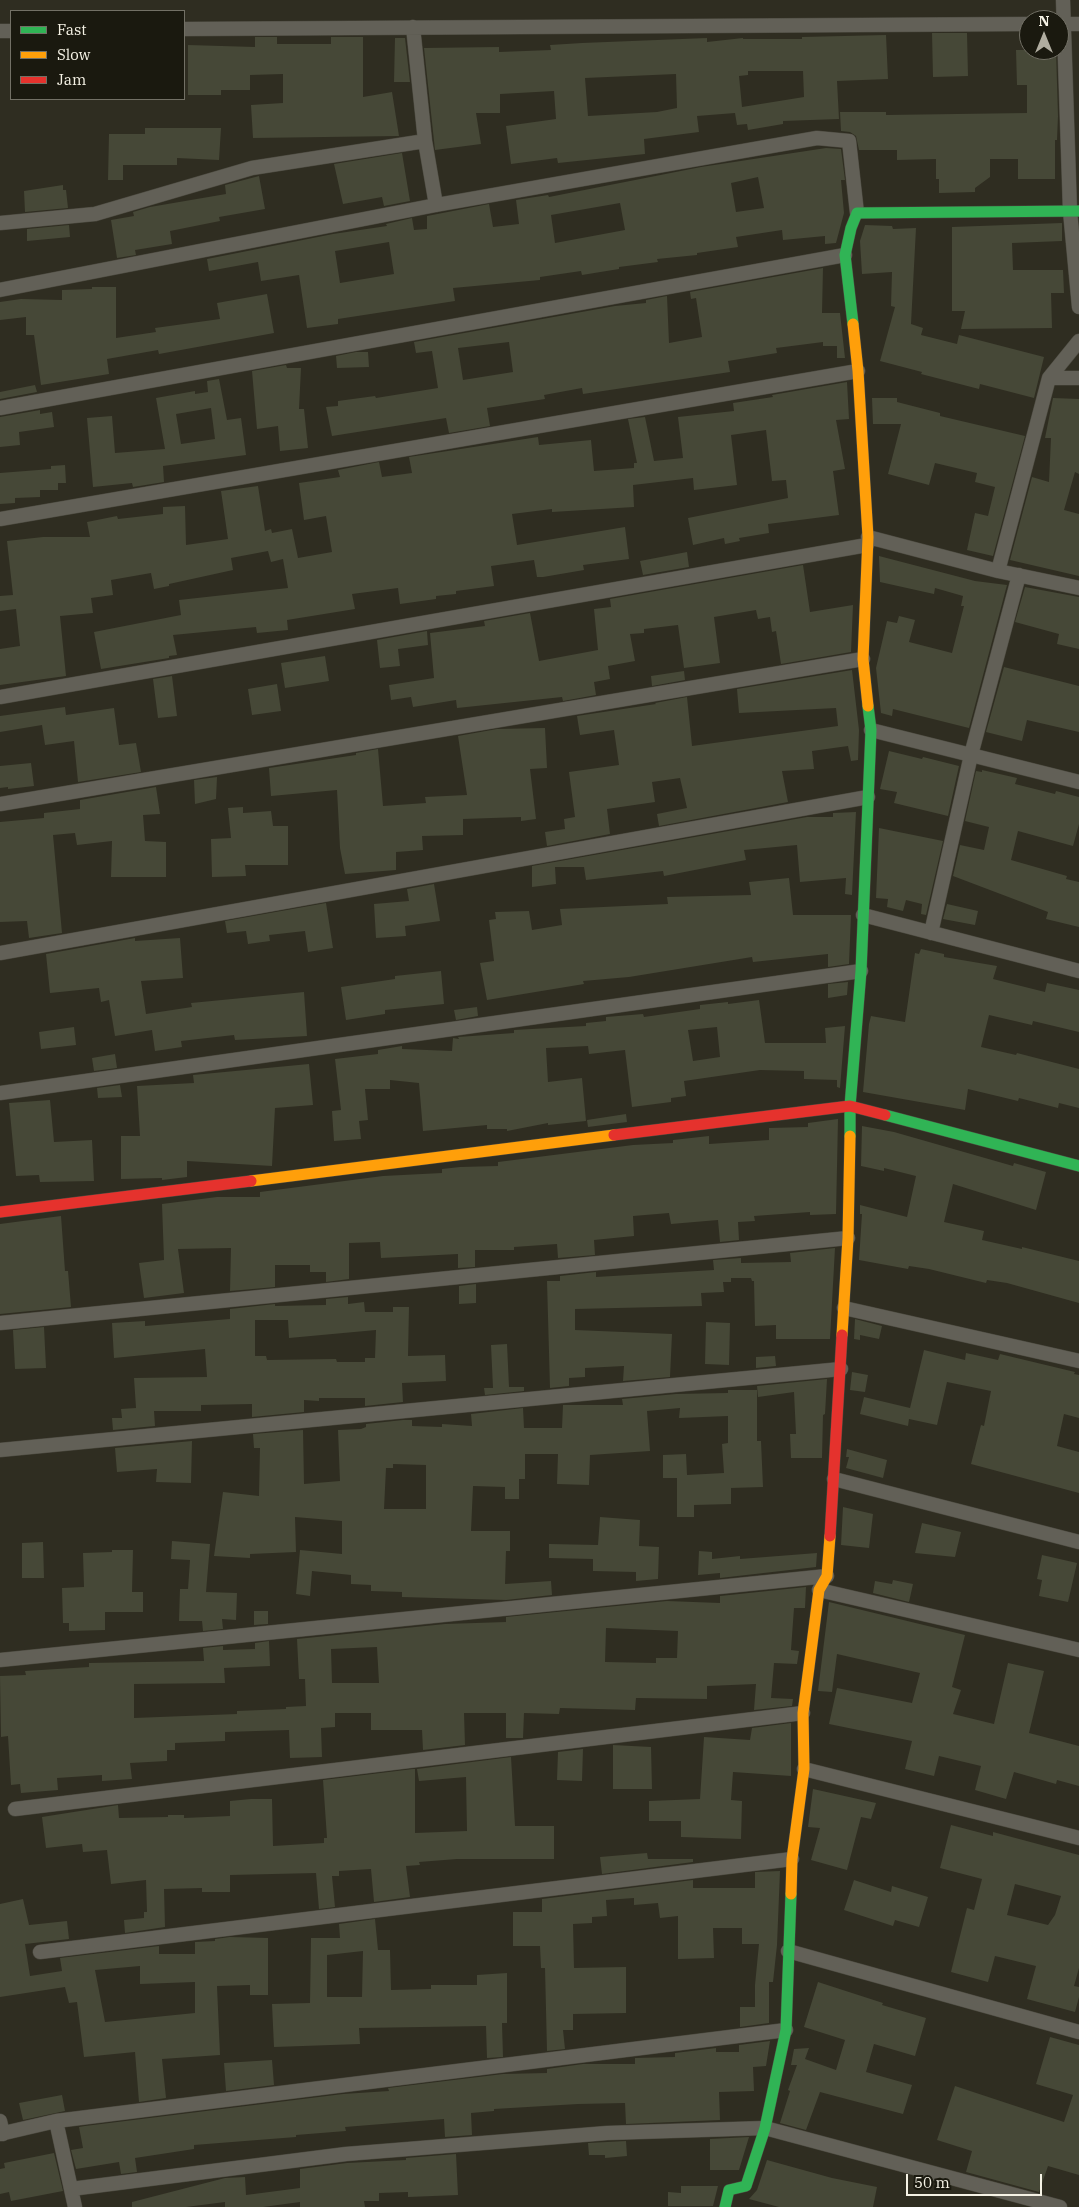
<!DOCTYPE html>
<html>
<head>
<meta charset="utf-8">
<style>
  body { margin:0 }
  #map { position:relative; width:1079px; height:2207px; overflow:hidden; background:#2f2d21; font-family:"IBM Plex Serif",serif }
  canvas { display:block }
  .legend { position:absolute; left:10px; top:10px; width:175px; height:90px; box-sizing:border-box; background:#1a190f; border:1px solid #727065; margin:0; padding:6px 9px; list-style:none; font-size:15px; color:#f5f2e5 }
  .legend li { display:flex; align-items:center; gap:10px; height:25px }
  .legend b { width:25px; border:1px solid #727065 }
  .north { position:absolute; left:1019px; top:10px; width:50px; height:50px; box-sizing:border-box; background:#1a190f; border:1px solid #727065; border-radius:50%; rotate:0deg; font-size:14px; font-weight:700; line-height:20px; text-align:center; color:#f5f2e5 }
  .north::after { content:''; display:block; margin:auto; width:18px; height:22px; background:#b0ada0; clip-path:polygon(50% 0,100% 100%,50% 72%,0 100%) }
  .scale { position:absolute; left:906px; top:2174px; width:136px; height:22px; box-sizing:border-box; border:2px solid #f5f2e5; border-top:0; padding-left:6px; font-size:15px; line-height:18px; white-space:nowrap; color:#f5f2e5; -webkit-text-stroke:4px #1a190f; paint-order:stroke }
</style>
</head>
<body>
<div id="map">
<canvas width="1079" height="2207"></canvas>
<ul class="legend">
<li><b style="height:6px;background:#30b455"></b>Fast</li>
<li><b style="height:6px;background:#ff9f0a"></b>Slow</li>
<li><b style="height:6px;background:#e5322d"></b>Jam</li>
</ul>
<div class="north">N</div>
<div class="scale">50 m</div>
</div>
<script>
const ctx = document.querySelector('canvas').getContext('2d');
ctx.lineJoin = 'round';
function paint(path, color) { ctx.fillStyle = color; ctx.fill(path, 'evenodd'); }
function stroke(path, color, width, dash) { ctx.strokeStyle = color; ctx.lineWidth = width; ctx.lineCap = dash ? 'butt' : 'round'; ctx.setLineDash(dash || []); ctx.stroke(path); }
paint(new Path2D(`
  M932 33H967L968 76 933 77Z
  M886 35 888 79 837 81 839 119 783 121V124L748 130 747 124 737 125 735 113 697 116 699 132 644 139 645 154 558 163 557 158 511 164 506 126 556 119 554 91 500 94V113H476L481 144 435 150 424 48 499 47V52L551 50 550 45 582 43 707 38V42L743 38V39H802V37ZM748 71H803L804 97 742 107 739 76 748 75ZM676 74 677 108 657 112 588 116 585 78Z
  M255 37H277V44H331V37H363V97L392 92 399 136 253 138 251 105 283 103V74L250 75V90H221V95H188V45L255 47Z
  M395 38H405L410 82H394Z
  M1016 50H1056L1058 116 1057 140H1055V179H1018V159H990V177L975 188V192L939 193V179H936V159L897 160V150H859L856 136 850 132 841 131 840 112H886V115L1027 113V85H1017Z
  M145 128H221L219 160 177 158V165H123V180H108L109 134H145Z
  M826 148 841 149 845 180H841L844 213 836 243 825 244V236L783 240 782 230 736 237 738 247 697 253V255L657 259 658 262 619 267V269L582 275 581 271 540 277V280L453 288 455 301 338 319V324L307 328 299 275 261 281 258 262 209 271 207 259 333 234 387 226 386 224 412 218 414 230 427 229V216L489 204 493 227 519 224 516 200 548 195 549 197 701 167ZM758 177 764 208 736 212 731 183ZM620 203 625 230 555 243 551 215ZM389 242 394 274 340 283 335 251Z
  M402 153 410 201 384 206 382 197 343 204 334 164Z
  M259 176 265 209 219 217 220 221 170 231 172 244 135 250 136 255 117 258 111 220 134 216 133 212 150 207 226 194 225 185Z
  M63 185V190H66L68 208 25 212 24 191Z
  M1062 223V241L1012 243 1013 270H1063L1064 293H1051L1052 328 961 329 965 311H952V227Z
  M69 225 70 237 27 241V229Z
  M865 225 892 226 893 229 916 228 911 324 923 328 921 335 957 344 959 335 1044 357 1034 398 980 384 979 389 921 374 922 372 880 361 895 307 891 306 892 272 862 274 860 241Z
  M823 268 822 313H840L845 358H837V346H823V342L776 348 777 353 728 361 730 372 583 394 582 388 544 395 545 399 487 408 490 426 449 433 446 418 332 436 326 407 338 406V401L375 396 376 398 438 388 432 351 416 353 414 342 615 306 646 303V300L667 296 669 343 702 337 696 298 691 299 690 292ZM509 342 513 372 463 380 458 348Z
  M92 287H116V338L156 332 155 328 220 319 217 303 267 294 274 333 159 354 158 350 107 359 109 374 41 385 34 335H26V317L0 320V302L21 299 62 300V290L92 289Z
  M356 352H368L369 367 337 368 336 356Z
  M286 365 287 368H301L299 409H304L308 448 280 451 278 426 257 429 252 371Z
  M219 379 227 420 241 418 246 455 163 466 164 482 133 487 132 483 93 487 87 418 112 416 115 453 165 449 156 398 195 391V394L208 392 207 381ZM211 408 215 439 181 444 176 414Z
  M847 382 849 419 836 420 845 469 833 471 839 515 768 524 769 533 739 538 740 541 725 544 724 538 693 545 688 518 788 498 786 480 772 481 766 430 731 435 737 485 694 490 693 478 633 485 634 507 552 512V509L512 514 517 545 625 527 629 559 583 565 584 570 543 577H537L534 560 491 566 494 586 456 591V594L436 596V599L400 604 398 588 352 594 355 609 287 620 288 630 257 633 256 627 173 635 177 655 169 656V658L101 669 94 632 181 615 179 600 288 588 283 559 271 562 268 551 231 558 233 570 169 584V586L154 589 151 573 111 580 113 595 91 598 93 613 60 616 66 676 0 685V649L20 646 16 609 0 611V596L13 595 7 541 43 537H90L87 522 117 516 118 519 163 514V507L185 506 186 545 228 539 221 491 258 486 265 531 271 529 272 533 292 529 298 558 332 552 326 516 304 520 299 483 340 477 338 470 379 462 382 477 412 473 409 457 538 437 539 445 591 440 594 471 634 468V463H637L628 419 645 417 654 461 683 458 678 417 734 411 733 403 773 397 772 395Z
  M35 385 37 392 0 399V392Z
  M872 398H897V402L940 413V416L1025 436 993 556 967 550 975 513 988 516 995 487 975 482 977 473 935 463 929 485 888 474 901 424H873Z
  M1053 398 1079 399V474L1075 472 1064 510 1079 514V576L1010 560 1032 477 1049 482 1051 438H1045Z
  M40 410V414L52 412 54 427 19 432 20 445 0 447V417Z
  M65 465 66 483H58V490H40V497L15 498V503L0 504V473L51 469V466Z
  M687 552 689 567 643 575 640 561Z
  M879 556 975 581 1007 585 969 728 893 709 892 716 881 713 876 668 887 621 897 623 899 616 915 620 909 642 952 653 964 606H961L963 596 935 588 934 594 880 582Z
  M803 565 810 612 853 605 851 652 781 664 776 631 772 632 770 617 758 619 756 610 714 617 720 663 684 668 678 625 644 629V633L630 634 635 661 608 666 610 679 594 682 596 695 563 701 562 697 457 708 456 700 413 707 411 697 391 700 389 685 434 678 430 633 485 626 484 621 530 613 539 661 598 650 594 609 611 607 610 599Z
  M1025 587 1079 597V649L1057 644 1059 634 1015 622Z
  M427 631 428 645 398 649 400 666 380 668 377 640Z
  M325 656 329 681 285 688 281 663Z
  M1004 667 1079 686V732L1027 720 1022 741 986 732Z
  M852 670 859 730 858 760 851 761 848 746 812 751 814 769 782 771 788 802 659 826 657 814 687 808 680 778 652 782 655 802 607 809 610 834 547 846 545 832 565 829 564 819 575 817 569 772 619 765 614 730 580 735 577 716 656 704 655 703 687 697 692 746 838 726 836 708 739 713 737 689Z
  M684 671 685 680 652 686 651 676Z
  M172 676 177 716 158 718 153 679Z
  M277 684 281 711 252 715 248 689Z
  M65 707 66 715 114 708 119 745 136 743 141 772 78 782 74 741 45 745 42 725 0 732V716Z
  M545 728 547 768 530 769 536 819 521 821V817L463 819V835L422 836 423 850 396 852V870L345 874 340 848 337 790 271 796 269 768 356 755V753L378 749 383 806 426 803 425 797 467 795 458 736 497 729Z
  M889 751 922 759 923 757 959 766 948 816 894 803 897 792 880 789Z
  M31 763 34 786 8 789V787L0 788V766Z
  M982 770 1017 778 1015 784 1055 794 1056 791 1079 797V824L1073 846 1018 831 1011 860 1067 876 1066 879 1079 882V927L1046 919 1048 912 953 876 960 845 984 850 989 827 965 821 976 771 982 772Z
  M217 777 216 799 195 804 194 780Z
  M156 787 160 814 143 815 145 841 166 842V877H111L112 841 77 845 75 833 53 835 62 933 29 938 27 921 0 922V822L44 818V813L80 809V800Z
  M243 807V813L271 811 273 826H288V865H245L246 876 212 877 211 839 231 838 228 808Z
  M856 812 852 895 845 894 846 878 800 882 797 845 744 850 746 860 664 876 663 871 586 880 584 867H555L556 884 532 887V866L807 817H833V813Z
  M879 828 943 841 926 915 921 914 922 904 906 900 903 911 887 907 888 899 876 898Z
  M789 878 793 915H851L849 964 828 967V954L753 962 752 957 629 977 583 981 584 984 487 1000 480 963 494 961 489 920 496 919 495 912 529 911 532 930 562 925 560 909 668 904 667 897 751 895 749 882Z
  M434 884 440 921 405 926 406 936 376 938 374 904 409 901 407 889Z
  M326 903 333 948 308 952 305 931 269 935 270 941 248 944 246 931 227 933 225 921Z
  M947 904 978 911 975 925 943 919Z
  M135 938V941L180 938 183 978 141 981 146 1014 192 1007 191 1003 304 992 307 1036 235 1040 234 1035 181 1041 182 1047 155 1051 152 1030 115 1036 109 1000 101 1002 99 988 50 993 46 954Z
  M921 949 944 954V957L997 966 993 979 1045 992 1047 983 1079 990V1032L1033 1021 1032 1025 989 1015 981 1047 1016 1055 1017 1053 1079 1069V1108L1059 1103 1058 1108 1019 1098 1018 1101 968 1089 965 1110 863 1092 869 1024 871 1016 905 1022 915 953 919 954Z
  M441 971 444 1004 385 1010V1014L346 1020 341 987 395 979V976Z
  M848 982 847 995 828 998V984Z
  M759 1000 765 1043H826L825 1028 845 1026 840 1088 837 1087V1080L804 1079V1071L760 1070 684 1081 686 1096 671 1098V1102L632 1107 625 1050 589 1054 588 1046 546 1048 548 1082 582 1078 586 1121 548 1125V1123L507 1131V1129H487V1125L423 1131 419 1083 390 1080V1089H365L368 1120 359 1121 361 1139 334 1141 332 1111 341 1110 335 1059 378 1054V1050L402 1046V1049L452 1051 453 1038 459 1039 458 1037 514 1033V1030L586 1026V1023L606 1021V1017L643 1014 644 1017 700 1009V1005L728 1002V1004ZM717 1027 720 1057 693 1061 688 1030Z
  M477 1007 478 1016 456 1020 454 1010Z
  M74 1027 76 1045 41 1049 39 1032Z
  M115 1054 117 1068 94 1071 92 1058Z
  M309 1064 313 1105 275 1108 272 1166 187 1161V1177L162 1180V1178L121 1179V1136H140L137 1086 194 1083 193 1075Z
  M120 1085 122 1097 98 1098 97 1088Z
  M50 1100 54 1142 92 1140 94 1181 40 1182 39 1175 16 1176 9 1103Z
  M626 1114 627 1122 588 1127 587 1120Z
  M838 1119 836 1214 810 1215V1212L754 1216 755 1221 738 1222 739 1240 720 1242 718 1220 671 1224 669 1213 633 1216 634 1236 594 1240 595 1255 558 1258 557 1244 514 1247V1250H475V1267L458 1268V1254L381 1258 380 1242 349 1243V1279L326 1282V1272H310V1265H275V1287L230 1291 231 1248 178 1249 184 1293 144 1298 139 1263 164 1260 162 1204 217 1197H260V1192L383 1176 442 1173V1169L460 1167 498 1166V1162L633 1145 673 1143V1140L709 1136V1144L769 1140V1128L808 1127V1123Z
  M862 1126 894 1132 1013 1166 1014 1163 1046 1172 1036 1210 953 1184 944 1222 984 1231 982 1240 1022 1249V1247L1079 1261V1303L1007 1283 987 1280 986 1283 929 1269 909 1266 908 1269 859 1260 862 1214H860V1205L907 1217 916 1176 884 1168V1171L861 1166Z
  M61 1216 65 1271H68L71 1307 0 1314V1224Z
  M835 1248 830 1339H776V1325L755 1326 754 1281H752L751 1278H731V1282H723L724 1292 701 1293 702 1306 575 1309V1330L672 1334 670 1377 623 1381 624 1366 585 1368V1377L569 1378V1386L550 1388 547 1281H560V1276L596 1272V1277L714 1270 713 1260 741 1258V1263L791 1262 790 1253Z
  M476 1284V1303L459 1304V1286Z
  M348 1297V1304L364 1302 365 1312H393V1307H409L408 1356 445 1355 446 1381 402 1383 403 1402 365 1406V1398H319V1401L304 1400V1412L252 1417V1404L201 1405V1411H154L155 1426 113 1430 112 1418H122L121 1409 136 1408 134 1378 207 1377 205 1349 114 1358 112 1323 145 1321V1326L230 1319V1309L275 1304V1306L326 1305V1299ZM255 1320H288L289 1338 376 1330 375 1358H365V1362H337L336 1359 267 1360 266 1356H255Z
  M855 1319 882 1326 879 1339 860 1335V1340L854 1339Z
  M706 1322 730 1323 729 1365 705 1364Z
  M44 1327 46 1368 15 1369 13 1330Z
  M507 1344 509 1387H524V1391L485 1395 484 1388H493L491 1345Z
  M924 1350 965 1360 966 1353 998 1360 1000 1354 1075 1372 1074 1374 1079 1375V1418L1064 1414 1057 1446 1079 1452V1493L971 1464 981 1425 984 1426 991 1391 947 1382 937 1425 909 1419 908 1426 860 1414 864 1397 910 1408Z
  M775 1356 776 1366 756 1368V1357Z
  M852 1372 868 1375 865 1392 850 1390Z
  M827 1379 825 1414 823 1415 822 1458H791L790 1434H796L794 1392 758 1397 757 1386Z
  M728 1390H757V1441H761L763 1487 731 1488V1504L694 1505V1517H677V1478H663V1455L686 1454 687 1475 724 1473 722 1444 728 1443V1416L679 1418 680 1408 647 1411 650 1451 590 1455 589 1485 557 1484 558 1454H525V1479H519V1499H505V1487L473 1486 471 1531H510V1551H506L505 1584 551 1581 552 1595 506 1600 402 1597V1592L371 1591V1585L351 1584V1575L312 1571 310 1596 296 1594 300 1550 342 1554V1521L295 1517 296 1552 250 1554V1558L214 1556 223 1492 259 1496 260 1448H254L253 1434 303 1430 304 1484 340 1481 338 1430 361 1429 366 1427V1424L403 1420H412V1426L442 1427V1424L472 1426 471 1414 523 1408 524 1428H562L563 1405H623L622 1399 676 1394 728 1393ZM393 1464 426 1465V1509H384L386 1468H393Z
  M192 1441 191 1483 156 1482 157 1469 117 1472 115 1448Z
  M847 1449 887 1460 883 1478 846 1468 849 1457H846Z
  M843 1507 873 1514 869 1548 841 1545Z
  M600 1517 640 1520 639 1546 659 1547 658 1579 636 1581V1572L593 1571V1559L549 1558V1544L598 1545Z
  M922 1523 961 1532 955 1557 915 1553Z
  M172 1541 210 1544 206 1592 237 1593 236 1620 222 1619 223 1629 203 1631 202 1621H179L180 1589H188L190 1560 171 1559Z
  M43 1542 44 1578H22V1543Z
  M112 1550H133L132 1592H143V1612H105V1630L69 1631V1623H63L62 1588 84 1587 83 1553 112 1552Z
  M699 1551 712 1552V1559L740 1556V1559L817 1553 816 1567 720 1578V1573L698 1575Z
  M1042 1555 1077 1563 1068 1602 1039 1596 1042 1580 1037 1579Z
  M893 1580 913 1584 909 1602 873 1593 875 1581 892 1584Z
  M806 1587 805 1608H794L791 1650 799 1651 797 1664 774 1663 771 1698 793 1699 792 1706 754 1710 756 1684 707 1686V1699L636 1698 635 1710 560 1708 559 1714 524 1713 523 1738H506V1713H464L465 1745 423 1750 422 1730H371V1713H335V1727L321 1728 322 1757 290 1758 289 1730 225 1732V1741L175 1743V1750H167V1761L130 1763 132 1779 102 1781V1775L57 1778 58 1790 21 1793 20 1784 11 1785 8 1736 1 1737 0 1676 26 1675 25 1671 89 1667V1663L204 1661 203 1648 223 1646V1650L255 1649V1643L269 1641 270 1666 224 1668 225 1683 134 1684V1718L237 1714V1711L286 1709V1707L306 1706 305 1679H299L297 1639 445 1624 506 1622V1617L667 1601 720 1603V1596ZM606 1628 678 1631 677 1658H656V1663L605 1662ZM377 1647 379 1683H332L331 1649Z
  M829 1602 965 1635 952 1687 961 1690 953 1714 994 1724 1008 1663 1044 1671 1029 1733 1079 1746V1786L1057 1780 1056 1784 1014 1772 1006 1799 975 1790 981 1766 939 1756 934 1776 905 1769 912 1741 829 1724 837 1688 912 1703 920 1673 837 1654 832 1692 818 1691Z
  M254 1611H268V1624L254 1625Z
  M791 1723V1776L733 1772 731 1800 742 1801 741 1839 681 1837V1821H649V1801L700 1799 704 1737 750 1740 752 1728Z
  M613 1745 651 1747 652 1789H613Z
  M583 1749 582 1781 557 1780 558 1752Z
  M511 1757 515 1826H554V1859H457L419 1862 420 1865 406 1866 410 1897 374 1902 371 1869 339 1871V1876H332L335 1907 319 1909 316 1873 230 1875V1892H202V1888L164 1889 165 1927 125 1933 124 1920 144 1918V1912H147L146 1880 111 1884 107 1850 83 1852 82 1844 46 1848 42 1817 118 1805 119 1818 168 1817V1815H184V1818L230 1816V1801L251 1799H272L273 1846 324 1843V1838H327L323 1780 413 1769H415V1833L467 1831 466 1777 419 1781 417 1769Z
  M813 1789 876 1803 871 1819 861 1817 847 1870 811 1860 820 1828 808 1827Z
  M951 1825 993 1836V1832L1079 1855V1968L1074 1986 1079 1987V1997L1075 2012 1027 1999 1036 1966 995 1956 988 1982 951 1972 967 1908 974 1910 982 1879 940 1868ZM1015 1884 1061 1896 1055 1915 1048 1925 1007 1915Z
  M647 1853 648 1859H693V1862L602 1874 600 1857Z
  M780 1871 777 1945 773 1982H769V2023L740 2027V2007H755V1985L759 1944H742V1928H713L714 1958 678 1959V1916L660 1918 658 1903 634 1905V1898L606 1900 607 1916 592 1917V1923L573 1924 574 1968 626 1967V2013L573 2014V2030H563L565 2049 547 2051 545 1968H541L540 1946H513V1912H542V1899L693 1880V1888H755V1872Z
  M854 1880 891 1892 892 1886 928 1897 919 1927 895 1920 893 1926 844 1910Z
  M23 1899 29 1925 67 1921 69 1939 25 1944 30 1976 62 1971 60 1958 159 1946V1954H195V1942L215 1941V1939L230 1937 268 1938V1995H250V1985L217 1986 220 2055 162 2059 166 2098 139 2102 135 2052 84 2057 77 2002 69 2003 65 1987 0 1997V1904ZM140 1966V1984L195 1982V2013L105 2022 95 1970Z
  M375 1919 378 1950H390L391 1990 431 1989V1985H477V1975L507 1973V2023H502L503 2057 487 2058 486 2026 359 2028 360 2044 274 2047 272 2004 310 2003 311 1938H340L339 1924ZM363 1951 362 1997H327V1955Z
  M818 1982 883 2003 882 2005 926 2018 915 2056 874 2044 866 2072 912 2085 903 2114 820 2092 806 2130 780 2123 790 2091 788 2090 797 2065H791L794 2049 809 2048 805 2059 836 2070 845 2040 804 2027Z
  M1050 2037 1079 2045V2175L1048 2166 1039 2192 966 2172 972 2151 937 2140 955 2086 1064 2122 1073 2095 1036 2084Z
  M770 2041 766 2066 753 2067 754 2091 719 2092 720 2120 626 2124 625 2103 578 2104 494 2109V2111L471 2113 472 2135 445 2137 444 2119 345 2127 346 2131 296 2135V2137L194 2145V2149L135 2158 137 2172 121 2174 119 2162 76 2169 71 2150 83 2148 79 2127 85 2126 343 2094 389 2091 388 2088 503 2074 547 2073V2069L583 2064H635V2058L675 2057V2053L708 2049 716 2048V2052H739V2045Z
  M272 2060 274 2085 226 2091 224 2063Z
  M62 2095 65 2111 23 2120 19 2103Z
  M749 2137 739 2170H710V2139Z
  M626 2141 627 2156 605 2158V2155H589L588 2143Z
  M54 2153 63 2191 11 2201 9 2192 0 2194V2169L5 2168 4 2163Z
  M456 2154 458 2195 408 2197V2192L379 2193V2201H364L365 2207H300V2202L263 2207H225V2202L186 2207H132V2202L225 2178 245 2177 246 2195 300 2188V2169L347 2163 406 2160V2158Z
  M767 2160 832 2178 877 2187 873 2207H779L749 2199 757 2190Z
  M681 2186H718L713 2206H668V2192L681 2193Z`), '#464837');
const street = new Path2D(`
  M1063 0 1070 211 1079 307
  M1059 24H1079
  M413 27 425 141 436 205
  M184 29 1029 24
  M0 31H11
  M0 223 95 214 252 168 425 141
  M0 290 436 205 817 138 849 141 857 213
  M1049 378H1079
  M0 408 845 255
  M0 519 858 371
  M868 537 998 571 1079 588
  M998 571 1049 378 1079 341
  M0 697 867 545
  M871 730 1079 782
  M0 804 863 659
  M863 915 1079 971
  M931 933 971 755 1019 575
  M0 953 868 797
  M0 1093 861 971
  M844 1308 1079 1361
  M0 1323 848 1238
  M0 1450 841 1369
  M834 1479 1079 1542
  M819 1590 1079 1650
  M0 1660 827 1576
  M804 1769 1079 1838
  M15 1809 803 1713
  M788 1951 1079 2032
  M40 1952 792 1859
  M0 2121 3 2134
  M56 2121 75 2207
  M0 2134 56 2121 786 2030
  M71 2189 346 2154 607 2133 765 2128 1060 2207`);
const fast = new Path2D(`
  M853 324 845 255 851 228 857 213 1079 211
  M885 1115 1079 1166
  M850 1136V1106L861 971 871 730 868 706
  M725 2207 729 2190 746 2186 765 2128 786 2030 791 1894`);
const slow = new Path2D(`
  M853 324 858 371 868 537 863 659 868 706
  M251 1181 614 1135
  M842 1335 848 1238 850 1136
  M791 1894 792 1859 804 1769 803 1713 819 1590 827 1576 830 1536`);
const jam = new Path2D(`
  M614 1135 850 1106 885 1115
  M0 1212 251 1181
  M830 1536 842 1335`);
stroke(street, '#4b493f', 15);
stroke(fast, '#4b493f', 12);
stroke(slow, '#4b493f', 12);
stroke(jam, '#4b493f', 12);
stroke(street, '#626057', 14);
stroke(fast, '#30b455', 11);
stroke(slow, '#ff9f0a', 11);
stroke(jam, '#e5322d', 11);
</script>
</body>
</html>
